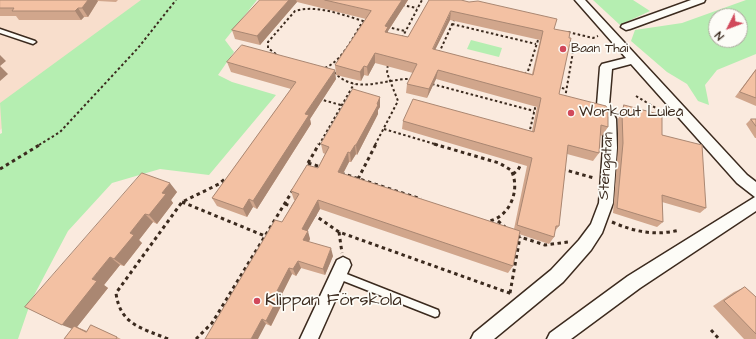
<!DOCTYPE html>
<html>
<head>
<meta charset="utf-8">
<style>
  body { margin:0 }
  #map { position:relative; width:756px; height:339px; overflow:hidden; background:#faeade; font-family:"Architects Daughter",sans-serif }
  canvas { display:block }
  .north { position:absolute; left:708px; top:8px; width:40px; height:40px; box-sizing:border-box; background:#fdfcf7; border:1px solid #afa8a0; border-radius:50%; rotate:228deg; font-size:11px; font-weight:700; line-height:16px; text-align:center; color:#3b2a1e }
  .north::after { content:''; display:block; margin:auto; width:14px; height:18px; background:#d1495b; clip-path:polygon(50% 0,100% 100%,50% 72%,0 100%) }
</style>
</head>
<body>
<div id="map">
<canvas width="756" height="339"></canvas>
<div class="north">N</div>
</div>
<script>
const ctx = document.querySelector('canvas').getContext('2d');
ctx.lineJoin = 'round';
function paint(path, color) { ctx.fillStyle = color; ctx.fill(path, 'evenodd'); }
function stroke(path, color, width, dash) { ctx.strokeStyle = color; ctx.lineWidth = width; ctx.lineCap = dash ? 'butt' : 'round'; ctx.setLineDash(dash || []); ctx.stroke(path); }
function drawText(font, color, halo, rows, align = 'center') {
  ctx.font = font + ' "Architects Daughter",sans-serif'; ctx.lineWidth = 3.5; ctx.setLineDash([]); ctx.textBaseline = 'middle'; ctx.strokeStyle = halo; ctx.fillStyle = color; for (const [text, x, y, turn = 0] of rows) {
    ctx.save(); ctx.translate(x, y); ctx.rotate((+turn || 0) * Math.PI / 180); ctx.textAlign = isNaN(turn) ? turn : align; if (halo) ctx.strokeText(text, 0, 0); ctx.fillText(text, 0, 0); ctx.restore();
  }
}
paint(new Path2D(`
  M0 0H159L0 130Z`), '#f8decc');
paint(new Path2D(`
  M141 0H257L225 40 234 52 218 75 232 82 276 95 209 175 160 169 112 183 68 231 31 301 18 339H0V134L2 133 0 103Z
  M593 0H633L650 11 620 25Z
  M746 0H756V54L717 70 705 85 709 105 698 101 687 84 667 72 631 41 635 30 682 23ZM716 16H740V40H716Z
  M471 40 502 48 499 57 467 49Z`), '#b5eeb1');
const lane = new Path2D(`
  M0 29 35 41 36 42 33 44 0 33Z
  M339 271 438 310 439 313 438 316 435 317 336 278 335 275 336 272Z`);
const street = new Path2D(`
  M575 0H585L747 175 756 182V211L640 288 571 339H547L550 333 628 276 755 197 737 183 631 64 612 69 609 105 616 119 617 148 613 203 602 233 591 250 563 282 494 339H471L474 333 551 270 579 240 591 224 599 203 603 148 604 119 597 105 600 67 602 64 626 58Z
  M691 0H705L704 2 630 29 626 30 621 27 622 25Z
  M343 257 349 260 351 265 318 339H300L337 260Z`);
stroke(lane, '#3b2a1e', 3);
stroke(street, '#3b2a1e', 3);
stroke(new Path2D(`
  M402 5 417 8
  M452 24 536 44
  M387 27 405 31
  M568 32 593 38 598 36
  M402 38 422 0
  M439 53 455 18
  M276 54 268 48V42L295 11C318 4 345 16 367 22
  M325 68C343 60 353 37 363 21
  M334 72C356 96 385 78 412 79
  M524 74 528 71 539 37
  M432 84 534 111
  M557 87 566 89
  M636 96 664 113
  M565 98 574 46 568 41
  M319 99 341 105
  M384 129 438 145
  M529 134 536 104
  M39 145 60 132 138 48 176 0
  M319 145 354 84
  M375 145 398 101 387 73 388 63`), '#3b2a1e', 2, [2.5, 2.5]);
stroke(new Path2D(`
  M434 144 499 163 511 170C521 189 510 217 489 221
  M308 163 321 167
  M308 163 319 144
  M0 169 41 144
  M562 169 594 178
  M341 173 421 199
  M513 174 518 170 522 162
  M358 179 376 144
  M182 202 265 236
  M285 204 294 207
  M313 214 339 232 512 294
  M498 221 505 227
  M612 222C635 232 655 236 680 230
  M339 232 342 253
  M517 236 545 245 568 242
  M510 293 520 237
  M711 330 719 339
  M168 339C142 328 120 325 116 293L182 202 219 184 226 178
  M196 339 212 323 293 190`), '#3b2a1e', 3, [3.5, 3.5]);
paint(lane, '#fdfcf7');
paint(street, '#fdfcf7');
paint(new Path2D(`
  M0 0H118L116 2 98 1 88 17H84L81 20H19L16 16H0Z
  M260 0H408L388 31V33L408 37 429 0 554 29 559 94 608 127 602 136 600 135 599 153 593 161 567 154 559 226 555 231 554 237 549 244 519 234 513 266 508 273 320 209 307 231 310 239 309 242 333 256 325 275 301 268 296 276 292 274 282 294 285 298 271 326 266 324 205 339 282 222 295 200H294L291 191 318 168 325 154 323 153 321 144 380 97V107L378 110V114L357 155 356 154 351 162H349L343 174 514 229 527 166 402 129 403 121 532 131 537 107 436 79 427 98 406 93 407 84 413 73 375 63 368 76 364 75 361 81 336 75 335 65 366 19 297 2 260 45 235 39 232 30ZM450 20 540 40 532 74 435 50Z
  M227 62 336 79 310 119 311 124 257 209 253 207 247 217 217 206 212 198 291 89 231 72Z
  M756 69V106L735 97Z
  M624 105 662 135 706 208 700 213 662 202 663 222 657 227 613 213 618 148V119L620 116V111Z
  M751 119H756V138H755L746 124Z
  M142 173 177 192 171 200 173 203 157 224 153 222 139 240 142 243 124 266 120 265 104 285 108 288 77 327 87 331 91 325 121 339H64L72 329Z
  M745 287 756 297V339H744L713 306 734 292Z`), '#d1a68c');
paint(new Path2D(`
  M88 0H97L98 1 88 17 82 8Z
  M289 0H296L297 2 260 45 257 36Z
  M402 0H408L388 31V36L384 41 385 26Z
  M78 8 84 17 81 20 75 11Z
  M451 11 450 20 431 58 433 49Z
  M375 53V63L368 76 367 67Z
  M0 55 6 61 0 66 8 74 0 81Z
  M364 66V75L361 81 360 72Z
  M335 70 336 79 310 119 311 124 257 209 253 201 305 114Z
  M438 70 436 79 427 98 429 89Z
  M380 97V107L378 110V114L357 155 356 145Z
  M355 145 356 154 351 162 350 153Z
  M348 152 349 162 339 181 338 172Z
  M170 183 177 192 171 200 173 203 157 224 149 215 162 193Z
  M249 199 253 207 247 217 243 209Z
  M318 200 320 209 304 237 302 229Z
  M145 214 153 222 139 240 142 243 124 266 114 259 130 233Z
  M308 231 310 239 306 247 303 240Z
  M331 248 333 256 325 275 323 269Z
  M110 257 120 265 104 285 108 288 77 327 98 337 75 330 62 325 92 279Z
  M298 261 301 268 296 276 293 269Z
  M289 268 292 274 282 294 285 298 271 326 266 321 277 291Z
  M262 319 266 324 258 339H251Z`), '#aa8772');
const building = new Path2D(`
  M0 0H88L82 8H78L75 11H12L14 8H0Z
  M260 0H289L257 36 232 30Z
  M325 0H402L385 26 388 27 385 32 408 37 429 0H461L469 2 478 1 557 19 554 29 570 32 569 38H571L559 94 606 106 608 110V127L601 125 599 153 568 145 559 226H556L554 237 517 225 532 158 403 121 413 99 534 132 541 98 438 70 429 89 407 84 417 64 375 53 367 67 364 66 360 72 335 65 371 11ZM451 11 543 31 533 75 433 49Z
  M242 45 335 70 305 114 309 115 253 201 249 199 243 209 212 198 296 82 227 62Z
  M756 70V98L740 92Z
  M353 89 380 97 377 104 378 105 356 145H355L350 153 348 152 338 172 520 231 513 266 318 200 302 229 308 231 303 240 331 248 323 269 298 261 293 269 289 268 277 291 281 292 266 321 262 319 251 339H205L275 220 282 222 299 194 291 191 307 165 318 168 329 147 321 144Z
  M624 105 662 115V135L702 145 706 208 662 195 663 222 617 208 623 143 622 113 623 114Z
  M751 119H756V126Z
  M142 173 170 183 162 193 166 194 149 215 145 214 130 233 134 235 114 259 110 257 92 279 97 281 62 325 25 307Z
  M745 287 756 297V334L724 301Z
  M91 325 117 337 116 339H64L74 326 86 332Z`);
paint(building, '#f3c1a3');
stroke(building, '#aa8772', 1);
for (const [x, y, r, color] of [
  [563,49,4,"#d1495b"],
  [571,113,4,"#d1495b"],
  [257,301,4,"#d1495b"]
]) { const dot = new Path2D(); dot.arc(x, y, r, 0, 2 * Math.PI); ctx.fillStyle = color; ctx.fill(dot); stroke(dot, '#fdfcf7', 1.5); }
drawText('13px', '#3b2a1e', '#fdfcf7', [
  ["Baan Thai",571,49]
], 'left');
drawText('15px', '#3b2a1e', '#fdfcf7', [
  ["Workout Luleå",579,113]
], 'left');
drawText('15px', '#3b2a1e', '#fdfcf7', [
  ["Stengatan",607,166,-86]
]);
drawText('18px', '#3b2a1e', '#fdfcf7', [
  ["Klippan Förskola",265,301]
], 'left');
</script>
</body>
</html>
